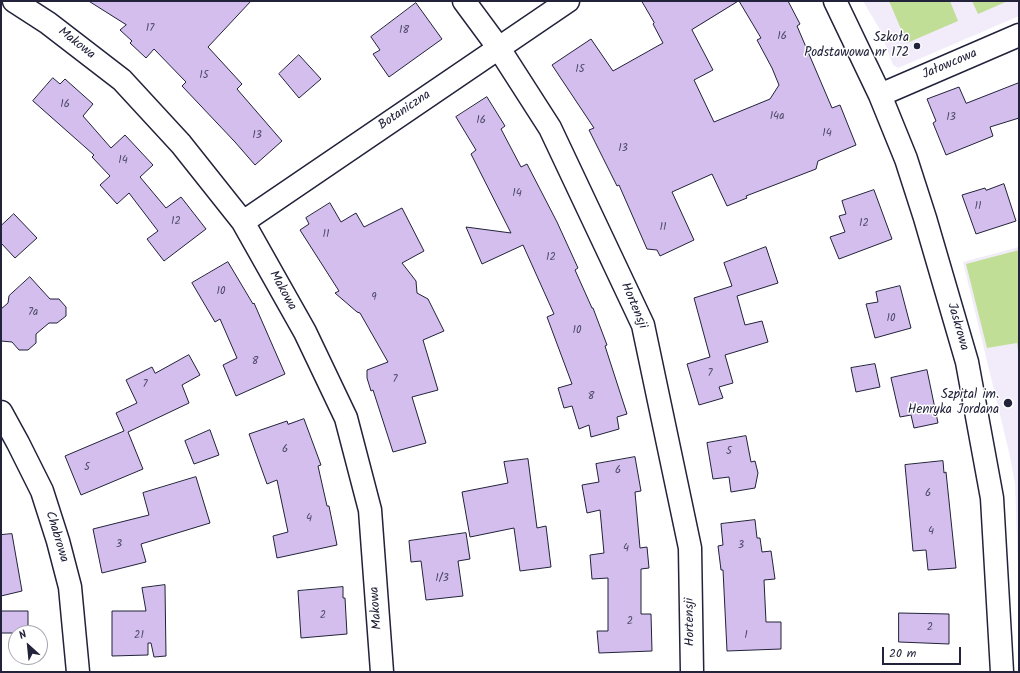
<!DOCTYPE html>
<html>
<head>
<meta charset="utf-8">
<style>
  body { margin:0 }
  #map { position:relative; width:1020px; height:673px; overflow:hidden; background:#fff; font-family:Kalam,sans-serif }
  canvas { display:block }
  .frame { position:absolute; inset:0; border:2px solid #22223b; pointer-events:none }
  .north { position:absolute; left:8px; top:625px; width:40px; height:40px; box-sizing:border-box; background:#fff; border:1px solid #a7a7b1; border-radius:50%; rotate:333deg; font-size:11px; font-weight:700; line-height:16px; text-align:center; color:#22223b }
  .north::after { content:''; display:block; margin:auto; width:14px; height:18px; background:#22223b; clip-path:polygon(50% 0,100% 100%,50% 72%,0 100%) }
  .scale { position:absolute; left:882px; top:647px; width:79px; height:18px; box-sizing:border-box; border:2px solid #22223b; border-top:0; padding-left:5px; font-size:12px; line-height:14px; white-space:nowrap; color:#22223b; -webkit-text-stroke:3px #fff; paint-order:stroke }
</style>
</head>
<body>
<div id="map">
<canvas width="1020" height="673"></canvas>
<div class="frame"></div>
<div class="north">N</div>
<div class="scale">20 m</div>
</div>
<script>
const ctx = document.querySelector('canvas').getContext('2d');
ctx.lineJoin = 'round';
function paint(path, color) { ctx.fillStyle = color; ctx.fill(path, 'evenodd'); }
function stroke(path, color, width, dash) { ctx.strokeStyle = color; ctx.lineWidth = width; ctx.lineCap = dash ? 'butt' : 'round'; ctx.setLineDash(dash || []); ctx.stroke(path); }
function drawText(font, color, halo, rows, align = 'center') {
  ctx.font = font + ' Kalam,sans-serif'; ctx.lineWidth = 3; ctx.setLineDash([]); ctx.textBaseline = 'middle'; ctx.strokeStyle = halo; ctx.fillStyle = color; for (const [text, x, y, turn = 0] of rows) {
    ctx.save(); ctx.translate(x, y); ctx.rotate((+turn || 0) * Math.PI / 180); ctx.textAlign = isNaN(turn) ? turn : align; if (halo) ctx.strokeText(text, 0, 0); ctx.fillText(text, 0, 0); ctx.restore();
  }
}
paint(new Path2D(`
  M863 1H1019V16L898 68 893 65 879 28Z
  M1019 247V594L1015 483 1009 452 963 262Z`), '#f2ecfa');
paint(new Path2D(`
  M889 1H950L958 21 907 43Z
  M972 1H1008L978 14Z
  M1019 250V358L1017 343 987 348 966 264Z`), '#c1de96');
const building = new Path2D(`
  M89 1H251L208 47 242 84 237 89 282 141 255 165 235 142 182 86 186 82 154 49 146 58 130 43 132 41 120 30 126 25Z
  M642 1H788L800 24 797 26 832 108 840 105 856 145 818 161 816 169 746 196 747 198 727 206 712 174 672 192 694 240 660 256 657 250 647 249 619 185 617 186 589 130 594 128 552 65 591 39 613 71 663 43 653 24 654 23ZM739 1 761 38 757 40 772 68 779 85 770 99 714 122 694 80 713 70 692 30Z
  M416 3 442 39 389 77 373 54 380 50 371 37Z
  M299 55 321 79 299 98 279 74Z
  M53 78 60 84 65 79 93 104 83 116 111 148 125 135 153 165 140 177 166 208 181 197 206 229 164 261 147 239 158 231 129 193 117 204 100 185 110 176 92 157 94 155 33 101Z
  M1019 83V118L990 127 993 136 946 155 933 123 936 121 927 99 959 87 966 103Z
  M487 97 505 126 501 129 521 167 527 164 557 222 578 268 575 270 592 308H593L607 345 605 346 627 414 617 417 619 429 591 437 589 425 579 429 572 406 564 408 558 388 572 384 547 317 554 314 523 245 482 264 466 227 511 233 471 154 476 150 456 117Z
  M1004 184 1016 221 976 234 962 195 985 188 986 190Z
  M874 190 892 239 839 259 830 237 845 232 839 216 846 214 842 201Z
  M330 203 341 222 356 213 364 227 402 208 424 251 402 263 416 281 417 293 428 299 444 331 423 340 438 390 412 397 426 443 393 452 373 390 371 391 367 378V370L388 362 360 313 357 312 335 293 339 291 300 230 309 224 306 218Z
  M14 214 37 238 15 258 1 243V226Z
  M766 247 778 283 737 296 745 325 762 321 768 342 725 355 733 383 719 387 723 398 699 405 687 364 710 357 694 298 732 286 724 263Z
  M228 262 253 304 254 303 285 374 236 396 223 365 237 358 220 319 215 322 192 283Z
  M30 277 50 299H59L66 307V316L57 323H49L36 334V343L28 350H19L12 342 1 341V309L8 303 9 296Z
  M900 286 911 328 875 338 866 304 878 302 876 292Z
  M189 355 200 375 182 385 189 403 128 432 143 469 81 495 65 456 124 431 116 413 137 403 126 380 152 367 155 373Z
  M875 364 880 387 856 392 851 368Z
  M927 370 938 423 914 428 911 415 900 417 891 378Z
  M304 419 321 465 318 466 327 506H329L337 545 277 558 273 536 288 532 277 480 267 484 249 434 287 421 288 424Z
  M210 430 219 455 194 464 185 441Z
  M746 436 751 462 755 461 758 473 755 488 731 492 729 477 713 479 707 443Z
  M635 457 641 491 635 492 640 548 647 547 649 568 641 569V614H651L652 651 599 653 597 631H608V578L592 579 590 555 604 553 600 510 587 513 582 485 599 482 596 464Z
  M528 459 537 528 546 526 551 567 520 571 514 528 470 537 462 492 508 483 504 462Z
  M943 461 944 473 946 472 956 568 928 570 926 550 913 551 905 465Z
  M196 477 210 523 141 544 146 562 102 573 93 529 149 515 143 493Z
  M755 520 757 538H760L762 552 771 551 775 579 764 580 766 622H781V649L727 651 723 570H721L718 546 723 545 721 524Z
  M466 533 470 559 458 561 463 596 426 600 421 561 411 562 409 541Z
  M12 534 22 591 1 596V535Z
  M165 585 166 656 154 657 151 643H148V655L112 656V611H146L142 588Z
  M343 587V598H345L347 634 301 638 298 591Z
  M1 611H28V633H1Z
  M899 613 949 614V644L899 642Z`);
paint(building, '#d3beed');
stroke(building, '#22223b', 1);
const minor = new Path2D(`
  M14 1 48 23 122 80 181 144 243 222 305 332 346 418 370 510 382 672
  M464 1 498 47 550 128 643 325 690 548 692 672
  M835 1 880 95 906 159 925 218 967 362 992 498 1002 672
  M880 95 1019 35
  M243 222 568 1
  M1 412 18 443 42 491 58 541 70 587 78 672`);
stroke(minor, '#22223b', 25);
stroke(minor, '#fff', 22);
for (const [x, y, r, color] of [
  [917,46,4,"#22223b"],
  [1008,403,5,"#22223b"]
]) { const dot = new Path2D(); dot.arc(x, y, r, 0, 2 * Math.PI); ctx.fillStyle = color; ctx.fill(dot); stroke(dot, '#fff', 1.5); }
drawText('11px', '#4e4968', null, [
  ["17",150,29],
  ["18",404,31],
  ["16",782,37],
  ["15",580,70],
  ["15",204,76],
  ["16",65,105],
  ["14a",777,117],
  ["13",951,118],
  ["16",481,121],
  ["14",827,134],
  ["13",257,136],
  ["13",623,149],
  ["14",123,161],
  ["14",517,194],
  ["11",978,207],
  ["12",176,222],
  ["12",864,224],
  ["11",663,228],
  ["11",326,235],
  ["12",551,258],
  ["10",221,292],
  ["9",374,298],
  ["7a",33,313],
  ["10",891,319],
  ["10",577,331],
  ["8",255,362],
  ["7",710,374],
  ["7",395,380],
  ["7",145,385],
  ["8",591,397],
  ["6",285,450],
  ["5",729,452],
  ["5",87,468],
  ["6",618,471],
  ["6",928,494],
  ["4",309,519],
  ["4",931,532],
  ["3",119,545],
  ["3",741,546],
  ["4",626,549],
  ["1/3",442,579],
  ["2",323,616],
  ["2",630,622],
  ["2",930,628],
  ["21",139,636],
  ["1",746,636]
]);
drawText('13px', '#22223b', '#fff', [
  ["Szkoła",909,39],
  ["Podstawowa nr 172",909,54],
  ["Szpital im.",999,396],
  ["Henryka Jordana",999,411]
], 'right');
drawText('13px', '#22223b', '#fff', [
  ["Makowa",76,44,38],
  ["Jałowcowa",950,65,-23],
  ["Botaniczna",405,111,-34],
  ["Makowa",282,291,61],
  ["Hortensji",633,306,67],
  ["Jaskrowa",957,327,74],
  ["Chabrowa",56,537,73],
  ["Makowa",377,608,-94],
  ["Hortensji",691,622,-91]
]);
</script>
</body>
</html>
